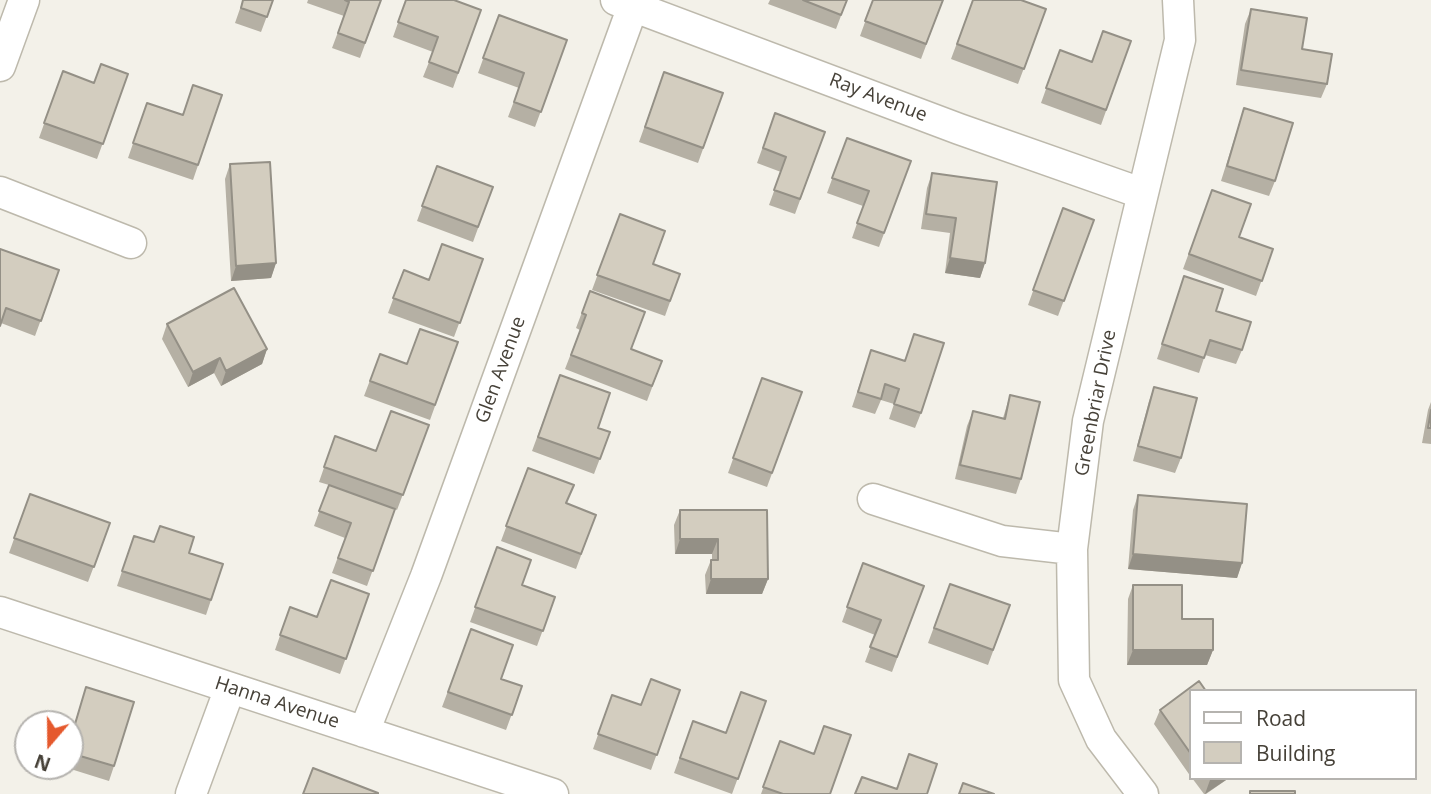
<!DOCTYPE html>
<html>
<head>
<meta charset="utf-8">
<style>
  body { margin:0 }
  #map { position:relative; width:1431px; height:794px; overflow:hidden; background:#f3f1e9; font-family:"Open Sans",sans-serif }
  canvas { display:block }
  .legend { position:absolute; left:1189px; top:689px; width:228px; height:91px; box-sizing:border-box; background:#fff; border:2px solid #b5b3af; margin:0; padding:9px 12px; list-style:none; font-size:21px; color:#464138 }
  .legend li { display:flex; align-items:center; gap:14px; height:35px }
  .legend b { width:35px; border:2px solid #b5b3af }
  .north { position:absolute; left:14px; top:710px; width:70px; height:70px; box-sizing:border-box; background:#fff; border:2px solid #b5b3af; border-radius:50%; rotate:200deg; font-size:19px; font-weight:700; line-height:28px; text-align:center; color:#464138 }
  .north::after { content:''; display:block; margin:auto; width:24px; height:32px; background:#e5592d; clip-path:polygon(50% 0,100% 100%,50% 72%,0 100%) }
</style>
</head>
<body>
<div id="map">
<canvas width="1431" height="794"></canvas>
<ul class="legend">
<li><b style="height:9px;background:#fff"></b>Road</li>
<li><b style="height:19px;background:#d3cdbf"></b>Building</li>
</ul>
<div class="north">N</div>
</div>
<script>
const ctx = document.querySelector('canvas').getContext('2d');
ctx.lineJoin = 'round';
function stroke(path, color, width, dash) { ctx.strokeStyle = color; ctx.lineWidth = width; ctx.lineCap = dash ? 'butt' : 'round'; ctx.setLineDash(dash || []); ctx.stroke(path); }
function paint(path, color) { ctx.fillStyle = color; ctx.fill(path, 'evenodd'); }
function drawText(font, color, halo, rows, align = 'center') {
  ctx.font = font + ' "Open Sans",sans-serif'; ctx.lineWidth = 7; ctx.setLineDash([]); ctx.textBaseline = 'middle'; ctx.strokeStyle = halo; ctx.fillStyle = color; for (const [text, x, y, turn = 0] of rows) {
    ctx.save(); ctx.translate(x, y); ctx.rotate((+turn || 0) * Math.PI / 180); ctx.textAlign = isNaN(turn) ? turn : align; if (halo) ctx.strokeText(text, 0, 0); ctx.fillText(text, 0, 0); ctx.restore();
  }
}
const minor = new Path2D(`
  M616 0 959 129 1141 193
  M0 66 24 0
  M0 192 131 243
  M873 499 1002 541 1072 549
  M0 612 553 794
  M364 732 426 576 633 6
  M191 794 230 688
  M1143 794 1101 739 1074 680 1072 549 1088 421 1180 40 1178 0`);
stroke(minor, '#bdb9ac', 33);
stroke(minor, '#fff', 30);
paint(new Path2D(`
  M243 0H273L261 32 235 23Z
  M308 0H381L360 58 332 48 344 16 307 3Z
  M406 0 481 10 453 88 423 77 433 52 393 37Z
  M770 0H847L836 29 768 4Z
  M873 0H943L921 59 860 36Z
  M973 0 1046 9 1018 84 951 59Z
  M1251 9 1302 49 1327 84 1321 98 1236 85 1245 24Z
  M499 15 567 40 535 127 508 117 519 88 478 73Z
  M1131 41 1101 125 1041 103 1060 50 1092 62Z
  M63 71 94 83 128 74 97 159 39 138Z
  M664 72 723 93 698 163 639 142Z
  M222 95 193 180 128 158 147 103 183 115Z
  M1244 108 1275 181 1269 196 1221 181Z
  M775 113 825 132 795 214 769 205 781 172 757 163Z
  M847 138 911 161 879 247 852 238 863 206 827 193Z
  M230 164 276 263 271 278 231 281 225 179Z
  M437 166 493 187 473 242 417 221Z
  M932 173 985 263 980 278 945 273 950 233 921 229 927 188Z
  M1212 190 1239 237 1273 249 1256 296 1183 269Z
  M1063 208 1094 220 1058 316 1028 305Z
  M620 214 653 264 680 274 665 316 592 290Z
  M0 249 59 270 35 336 1 323Z
  M483 259 454 337 388 313 404 270 429 280Z
  M1184 276 1216 311 1242 350 1236 364 1205 355 1199 373 1157 359Z
  M590 291 631 349 662 361 647 401 565 369 580 330 576 328Z
  M167 324 267 349 262 364 221 386 214 373 188 387 162 339Z
  M914 334 921 413 915 428 889 419 894 404 881 400 875 414 852 407 866 365 905 361Z
  M458 342 430 420 364 396 380 354 407 364Z
  M560 375 598 428 610 432 594 474 532 451Z
  M762 378 802 392 767 487 728 473Z
  M1154 387 1181 458 1175 473 1133 461 1149 401Z
  M1010 395 1021 479 1016 494 955 479 967 426 973 411 1003 418Z
  M1431 402V444L1422 443 1428 410Z
  M429 425 397 510 395 509 367 586 332 573 345 538 314 526 329 485 319 482 335 436 376 451Z
  M528 468 567 503 596 515 576 569 501 541Z
  M30 494 110 523 88 582 9 553Z
  M1138 495 1242 563 1237 578 1128 569 1133 510Z
  M680 510 768 579 762 594H706L705 575 711 560H712V554H675L674 525Z
  M160 526 189 553 211 600 206 615 117 586 134 536 154 542Z
  M497 547 522 585 555 597 537 646 470 622Z
  M863 563 924 586 892 672 865 662 875 635 842 622Z
  M950 584 1010 605 988 665 928 643Z
  M1133 585 1182 619 1213 650 1207 665H1127L1128 599Z
  M369 594 340 674 275 650 290 607 317 617Z
  M471 629 501 679 522 686 506 730 442 707Z
  M86 687 114 766 109 781 61 766H70V738Z
  M680 690 651 770 593 749 612 695 641 705Z
  M1191 691V777L1154 724 1160 710Z
  M766 701 732 794 674 773 693 721 726 733Z
  M780 741 814 754 830 794H761Z
  M1192 778H1229L1206 794H1204Z`), '#b5b0a4');
paint(new Path2D(`
  M950 258 985 263 980 278 945 273Z
  M276 263 271 278 231 281 236 266Z
  M267 349 262 364 221 386 226 371Z
  M220 358 214 373 188 387 193 372Z
  M680 539H718L712 554H675Z
  M1133 554 1242 563 1237 578 1128 569Z
  M711 579H768L762 594H706Z
  M1133 650H1213L1207 665H1127Z
  M1213 778H1229L1205 794 1210 780Z`), '#949086');
const building = new Path2D(`
  M243 0H273L267 17 241 8Z
  M345 0H381L365 43 338 33 349 2Z
  M406 0H454L481 10 458 73 429 62 438 37 398 22Z
  M803 0H847L841 15Z
  M873 0H943L926 44 865 21Z
  M973 0H1021L1046 9 1024 69 957 44Z
  M1251 9 1307 18 1302 49 1332 54 1327 84 1241 70Z
  M499 15 567 40 541 112 514 102 524 73 483 58Z
  M1103 31 1131 41 1106 110 1046 88 1060 50 1092 62Z
  M101 64 128 74 103 144 44 123 63 71 94 83Z
  M664 72 723 93 703 148 645 127Z
  M193 85 222 95 198 165 133 143 147 103 183 115Z
  M1244 108 1293 123 1275 181 1227 166Z
  M775 113 825 132 800 199 774 190 786 157 763 148Z
  M847 138 911 161 884 233 857 223 869 191 832 178Z
  M270 162 276 263 236 266 230 164Z
  M437 166 493 187 478 227 422 206Z
  M932 173 997 182 985 263 950 258 956 218 926 214Z
  M1212 190 1251 204 1239 237 1273 249 1262 281 1189 254Z
  M1063 208 1094 220 1064 301 1033 290Z
  M620 214 665 231 653 264 680 274 670 301 597 275Z
  M442 244 483 259 460 323 393 298 404 270 429 280Z
  M0 249 59 270 41 321 6 308 0 326Z
  M1184 276 1223 289 1216 311 1251 322 1242 350 1210 340 1204 358 1162 344Z
  M234 288 267 349 226 371 220 358 193 372 167 324Z
  M590 291 645 312 631 349 662 361 652 386 571 355 586 315 582 313Z
  M420 329 458 342 435 405 370 381 380 354 407 364Z
  M914 334 944 343 921 413 894 404 899 389 885 384 881 399 858 392 871 350 905 361Z
  M560 375 610 393 598 428 610 432 600 459 538 437Z
  M762 378 802 392 772 473 733 458Z
  M1154 387 1197 398 1181 458 1138 446Z
  M1010 395 1040 402 1021 479 960 465 973 411 1005 419Z
  M1431 410V428H1428Z
  M391 411 429 425 403 495 324 467 335 436 376 451Z
  M528 468 574 485 566 503 596 515 581 554 506 526Z
  M329 485 395 509 373 571 338 558 351 523 319 511Z
  M30 494 110 523 94 567 14 538Z
  M1138 495 1247 504 1242 563 1133 554Z
  M680 510H767L768 579H711V560H718V539H680Z
  M160 526 194 537 189 553 223 564 211 600 122 571 134 536 154 542Z
  M497 547 531 560 522 585 555 597 543 631 475 607Z
  M863 563 924 586 897 657 870 647 881 620 847 607Z
  M331 580 369 594 346 659 280 635 290 607 317 617Z
  M950 584 1010 605 993 650 934 628Z
  M1133 585H1182V619H1213V650H1133Z
  M471 629 513 645 501 679 522 686 512 715 448 692Z
  M651 679 680 690 657 755 598 734 612 695 641 705Z
  M1199 681 1206 691H1191V754L1160 710Z
  M86 687 134 702 114 766 70 753V741Z
  M741 692 766 701 738 779 680 758 693 721 726 733Z
  M824 726 851 735 830 794H783L763 787 780 741 814 754Z
  M909 754 937 764 927 794H855L862 777 897 789Z
  M313 768 378 793V794H303Z
  M963 783 994 794H959Z
  M1250 791H1295V794H1250Z`);
paint(building, '#d3cdbf');
stroke(building, '#949086', 2);
drawText('19px', '#464138', '#fff', [
  ["Ray Avenue",878,98,21],
  ["Glen Avenue",501,370,-70],
  ["Greenbriar Drive",1096,403,-79],
  ["Hanna Avenue",277,703,18]
]);
</script>
</body>
</html>
